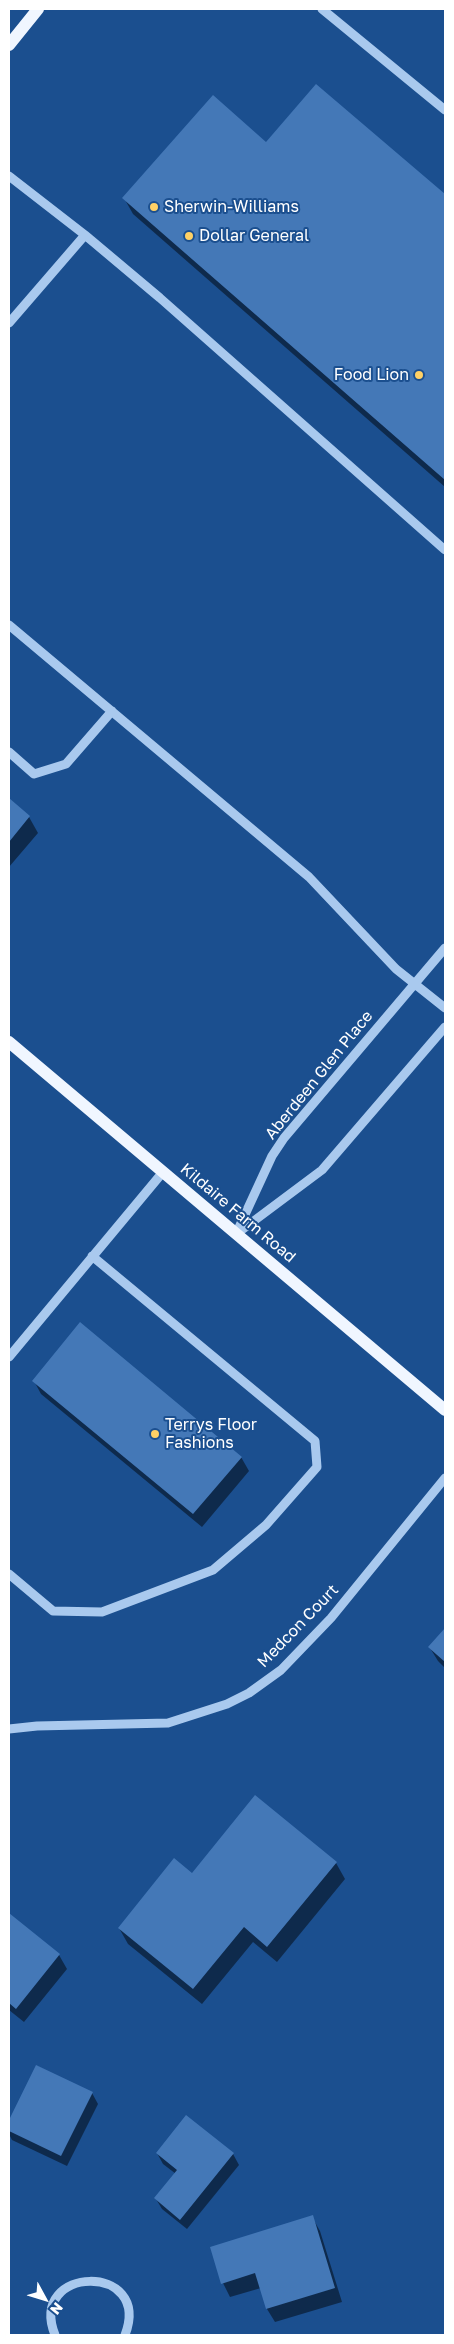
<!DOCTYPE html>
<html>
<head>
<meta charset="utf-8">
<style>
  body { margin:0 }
  #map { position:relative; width:454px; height:2344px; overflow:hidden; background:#1b4f8f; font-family:"Golos Text",sans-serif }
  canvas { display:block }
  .frame { position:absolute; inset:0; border:10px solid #fff; pointer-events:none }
  .north { position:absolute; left:20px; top:2274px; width:50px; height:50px; -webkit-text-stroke:4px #1b4f8f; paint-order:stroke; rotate:129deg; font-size:14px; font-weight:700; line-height:20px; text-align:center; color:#fff }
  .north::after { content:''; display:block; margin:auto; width:18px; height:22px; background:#fff; clip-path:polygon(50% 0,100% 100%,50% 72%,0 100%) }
</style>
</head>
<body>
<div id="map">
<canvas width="454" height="2344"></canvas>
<div class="frame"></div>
<div class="north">N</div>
</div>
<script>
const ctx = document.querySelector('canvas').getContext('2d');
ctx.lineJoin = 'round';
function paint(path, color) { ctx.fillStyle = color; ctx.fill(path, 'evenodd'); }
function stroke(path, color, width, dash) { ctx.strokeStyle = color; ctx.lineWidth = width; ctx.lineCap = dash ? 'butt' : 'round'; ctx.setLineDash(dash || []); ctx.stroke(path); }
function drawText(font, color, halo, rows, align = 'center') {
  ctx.font = font + ' "Golos Text",sans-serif'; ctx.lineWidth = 4; ctx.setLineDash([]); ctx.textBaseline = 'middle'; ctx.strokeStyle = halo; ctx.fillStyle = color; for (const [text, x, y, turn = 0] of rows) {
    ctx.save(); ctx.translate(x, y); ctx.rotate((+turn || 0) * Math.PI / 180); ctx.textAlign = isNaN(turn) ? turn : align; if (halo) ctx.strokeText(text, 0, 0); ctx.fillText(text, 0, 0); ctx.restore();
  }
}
paint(new Path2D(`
  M317 86 445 195V487L133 214 124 198 266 143Z
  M9 799 29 817 38 833 9 867Z
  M34 1381 241 1457 249 1471 202 1527 41 1394Z
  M445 1630V1668L438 1661 430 1648Z
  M336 1863 345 1879 277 1962 253 1942 202 2004 128 1944 119 1928 192 1874Z
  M9 1915 59 1955 67 1969 24 2022 9 2010Z
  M37 2066 92 2093 98 2104 67 2166 12 2140 9 2134V2123Z
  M157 2153 233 2154 239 2165 187 2229 162 2209 156 2199 176 2174 163 2164Z
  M312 2217 320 2231 342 2302 275 2322 267 2309 261 2288 230 2297 223 2283Z`), '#0007');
paint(new Path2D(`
  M316 84 445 194V480L122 198 213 95 266 142Z
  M9 798 30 816 9 842Z
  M80 1322 242 1457 193 1514 32 1381Z
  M445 1628V1662L428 1647Z
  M255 1795 337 1862 267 1947 244 1927 193 1989 118 1928 174 1858 192 1873Z
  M9 1913 60 1954 16 2009 9 2003Z
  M36 2065 93 2092 61 2156 9 2131V2120Z
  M186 2115 234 2153 180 2220 154 2198 177 2170 156 2153Z
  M313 2215 335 2288 266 2309 255 2273 221 2284 210 2247Z`), '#4478b7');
stroke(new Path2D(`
  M322 9 445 110
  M9 176 85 235 160 298 445 550
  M9 323 85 235
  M9 625 309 877 396 969 445 1008
  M9 752 34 774 66 764 112 711
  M239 1232 322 1170 445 1027
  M236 1234 272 1156 284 1138 445 948
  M9 1357 163 1172
  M9 1574 53 1611 102 1612 213 1570 266 1525 317 1467 315 1441 92 1256
  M9 1729 37 1726 168 1723 227 1704 249 1693 281 1670 331 1618 445 1478
  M55 2335C27 2265 153 2262 125 2335`), '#a9c9ee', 9);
stroke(new Path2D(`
  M9 45 38 9
  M9 1042 445 1410`), '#f0f6ff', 12);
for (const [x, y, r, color] of [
  [154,207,5,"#ffd166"],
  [189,236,5,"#ffd166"],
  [419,375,5,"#ffd166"],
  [155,1434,5,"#ffd166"]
]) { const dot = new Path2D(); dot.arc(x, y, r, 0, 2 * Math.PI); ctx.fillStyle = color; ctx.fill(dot); stroke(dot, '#1b4f8f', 2); }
drawText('16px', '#fff', '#1b4f8f', [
  ["Sherwin-Williams",164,207],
  ["Dollar General",199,236],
  ["Food Lion",409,375,"right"],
  ["Terrys Floor",165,1425],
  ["Fashions",165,1443]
], 'left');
drawText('16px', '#fff', '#1b4f8f', [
  ["Aberdeen Glen Place",319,1075,-51],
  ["Kildaire Farm Road",238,1213,40],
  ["Medcon Court",298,1626,-46]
]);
</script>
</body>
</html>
